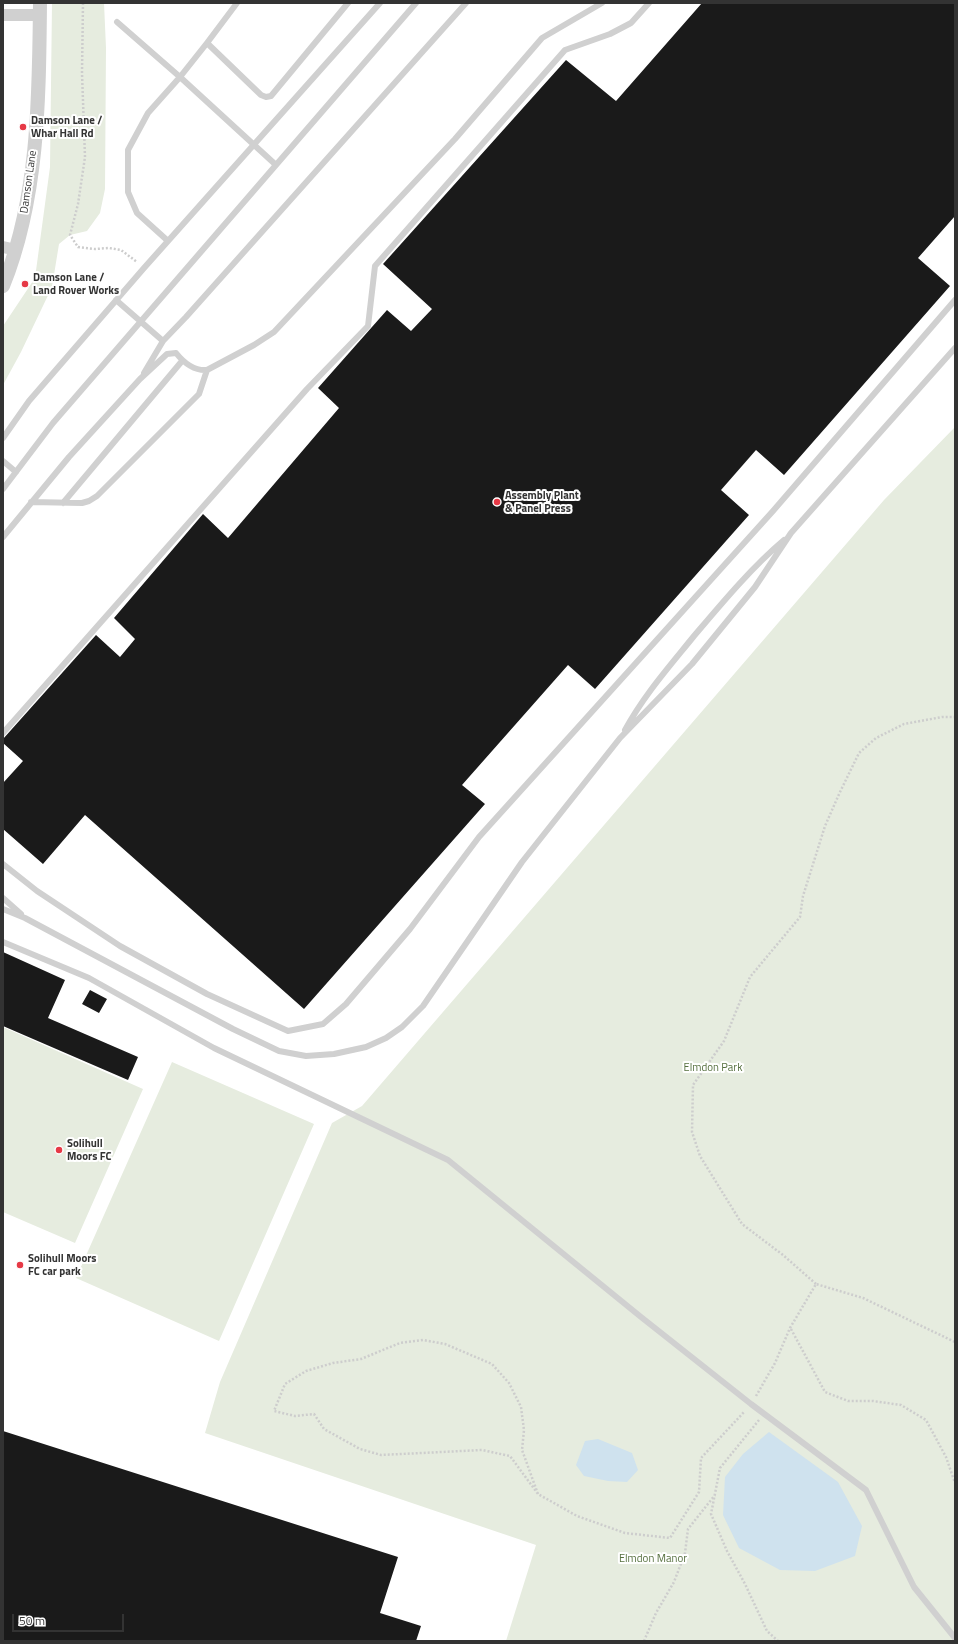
<!DOCTYPE html>
<html>
<head>
<meta charset="utf-8">
<style>
  body { margin:0 }
  #map { position:relative; width:958px; height:1644px; overflow:hidden; background:#fff; font-family:"Titillium Web",sans-serif }
  canvas { display:block }
  .frame { position:absolute; inset:0; border:4px solid #333; pointer-events:none }
  .scale { position:absolute; left:12px; top:1614px; width:112px; height:18px; box-sizing:border-box; border:2px solid #333; border-top:0; padding-left:5px; font-size:12px; line-height:14px; white-space:nowrap; color:#333; -webkit-text-stroke:3px #fff; paint-order:stroke }
</style>
</head>
<body>
<div id="map">
<canvas width="958" height="1644"></canvas>
<div class="frame"></div>
<div class="scale">50 m</div>
</div>
<script>
const ctx = document.querySelector('canvas').getContext('2d');
ctx.lineJoin = 'round';
function paint(path, color) { ctx.fillStyle = color; ctx.fill(path, 'evenodd'); }
function stroke(path, color, width, dash) { ctx.strokeStyle = color; ctx.lineWidth = width; ctx.lineCap = dash ? 'butt' : 'round'; ctx.setLineDash(dash || []); ctx.stroke(path); }
function drawText(font, color, halo, rows, align = 'center') {
  ctx.font = font + ' "Titillium Web",sans-serif'; ctx.lineWidth = 4; ctx.setLineDash([]); ctx.textBaseline = 'middle'; ctx.strokeStyle = halo; ctx.fillStyle = color; for (const [text, x, y, turn = 0] of rows) {
    ctx.save(); ctx.translate(x, y); ctx.rotate((+turn || 0) * Math.PI / 180); ctx.textAlign = isNaN(turn) ? turn : align; if (halo) ctx.strokeText(text, 0, 0); ctx.fillText(text, 0, 0); ctx.restore();
  }
}
paint(new Path2D(`
  M52 3H104L106 48 105 189 100 213 87 231 70 235 59 244 52 287 21 352 3 385V326L35 278 50 167Z
  M955 427V1641H506L536 1545 205 1433 220 1382 332 1123 362 1106 884 500Z
  M3 1027 143 1089 75 1243 3 1212Z
  M172 1062 314 1124 219 1341 76 1278Z`), '#e6ecdf');
paint(new Path2D(`
  M769 1432 838 1482 862 1526 855 1556 815 1571 780 1570 739 1548 723 1515 725 1477 743 1454Z
  M598 1439 632 1453 638 1470 627 1482 608 1481 584 1476 576 1465 585 1441Z`), '#cfe2ee');
paint(new Path2D(`
  M702 3H955V216L918 258 950 286 784 475 756 450 721 490 749 515 595 689 568 665 462 785 485 804 304 1009 85 815 43 864 3 829V783L23 761 3 743V739L96 635 120 657 135 639 114 618 203 514 228 538 339 408 318 388 387 310 411 331 432 309 383 264 566 60 616 101Z
  M3 952 65 980 48 1018 138 1057 128 1080 3 1026Z
  M90 990 107 999 99 1013 82 1004Z
  M3 1431 398 1557 380 1613 421 1626 416 1641H3Z`), '#1a1a1a');
stroke(new Path2D(`
  M83 3 82 73 85 157 78 204 70 235 78 247 95 249 109 248 121 250 137 262
  M816 1284 783 1255 742 1224 700 1156 692 1132 693 1085 724 1041 750 977 800 917 803 896 825 826 840 792 859 753 876 738 904 724 942 717H955
  M791 1329 825 1392 848 1401H873L901 1405 926 1420 946 1457 955 1483
  M756 1396 775 1363 790 1328 816 1284 863 1298 955 1342
  M759 1420 720 1468 711 1514 727 1551 745 1584 767 1631 778 1641
  M538 1494 522 1450 524 1430 521 1407 509 1383 492 1364 445 1344 423 1340 400 1343 361 1359 333 1363 306 1371 285 1384 274 1411 295 1416 314 1414 324 1429 360 1449 381 1455 482 1450 510 1456 538 1494 577 1516 625 1533 670 1538 699 1492 701 1458 745 1411
  M644 1641 656 1613 674 1582 685 1553 688 1529 715 1495`), '#cdcdcd', 2.5, [2, 2]);
stroke(new Path2D(`
  M237 3 207 43 261 95 266 97 271 96 348 3
  M117 22 180 77 148 113 128 150V192L137 213 168 241
  M207 43 180 77 276 165
  M116 300 163 341
  M144 373 163 341 186 317 466 3
  M3 438 29 401 144 268 380 3
  M3 461 16 472
  M3 489 53 423 416 3
  M31 502 82 503 89 501 97 496 199 394 207 370
  M63 503 182 361
  M3 537 69 457 140 379 167 354 176 353C184 363 194 371 207 370L254 345 274 332 455 139 542 38 602 3
  M625 730C644 695 669 667 694 636 722 603 751 568 784 540
  M3 733 307 389 368 326 375 266 565 50 610 34 631 23 649 3
  M3 864 37 891 120 946 207 994 288 1031 323 1024 346 1004 410 929 479 837 773 511 955 300
  M3 898 21 914
  M3 909 25 918 233 1029 279 1051 306 1056 334 1054 366 1047 386 1038 402 1027 423 1006 522 862 620 738 692 664 755 587 791 533 955 348
  M3 942 89 978 214 1048 448 1160 641 1317 751 1404 866 1490 914 1587 955 1638`), '#d0d0d0', 6);
stroke(new Path2D(`
  M3 15H40
  M3 247 16 250`), '#d0d0d0', 12);
stroke(new Path2D(`
  M3 286C39 197 39 97 40 3`), '#d0d0d0', 14);
for (const [x, y, r, color] of [
  [23,127,4,"#e63946"],
  [25,284,4,"#e63946"],
  [497,502,4,"#e63946"],
  [59,1150,4,"#e63946"],
  [20,1265,4,"#e63946"]
]) { const dot = new Path2D(); dot.arc(x, y, r, 0, 2 * Math.PI); ctx.fillStyle = color; ctx.fill(dot); stroke(dot, '#fff', 1.5); }
drawText('bold 11px', '#333', '#fff', [
  ["Damson Lane /",31,121],
  ["Whar Hall Rd",31,134],
  ["Damson Lane /",33,278],
  ["Land Rover Works",33,291],
  ["Assembly Plant",505,496],
  ["& Panel Press",505,509],
  ["Solihull",67,1144],
  ["Moors FC",67,1157],
  ["Solihull Moors",28,1259],
  ["FC car park",28,1272]
], 'left');
drawText('11px', '#333', '#fff', [
  ["Damson Lane",29,182,-82]
]);
drawText('11px', '#56703f', '#fff', [
  ["Elmdon Park",713,1068],
  ["Elmdon Manor",653,1559]
]);
</script>
</body>
</html>
